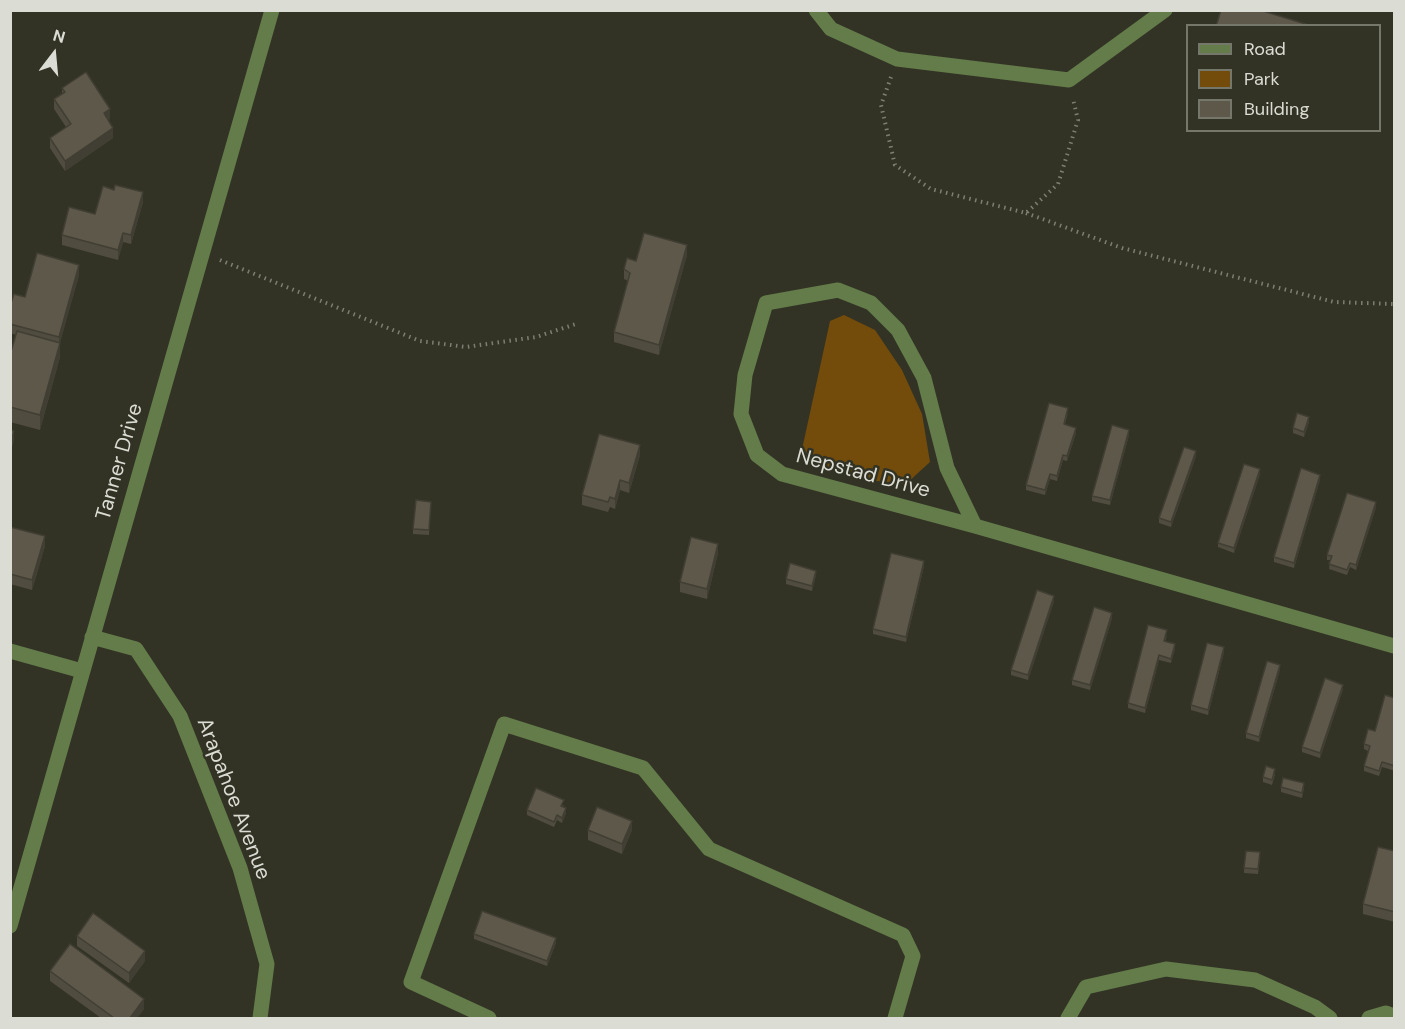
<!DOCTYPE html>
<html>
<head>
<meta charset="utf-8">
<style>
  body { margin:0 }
  #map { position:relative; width:1405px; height:1029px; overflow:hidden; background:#323325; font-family:"DM Sans",sans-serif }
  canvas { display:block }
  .frame { position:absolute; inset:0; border:12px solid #dbdcd3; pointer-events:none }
  .legend { position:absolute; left:1186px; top:24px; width:195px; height:108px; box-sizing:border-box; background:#323325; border:2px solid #76776b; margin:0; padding:8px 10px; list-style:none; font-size:18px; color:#dbdcd3 }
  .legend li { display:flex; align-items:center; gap:12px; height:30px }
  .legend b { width:30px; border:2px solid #76776b }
  .north { position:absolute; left:24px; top:24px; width:60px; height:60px; -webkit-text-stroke:4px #323325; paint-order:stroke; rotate:16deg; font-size:16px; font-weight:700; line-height:24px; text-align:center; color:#dbdcd3 }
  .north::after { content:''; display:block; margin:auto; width:21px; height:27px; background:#dbdcd3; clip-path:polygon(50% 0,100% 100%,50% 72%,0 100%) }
</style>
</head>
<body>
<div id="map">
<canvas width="1405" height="1029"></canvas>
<div class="frame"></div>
<ul class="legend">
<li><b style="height:8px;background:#637c4a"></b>Road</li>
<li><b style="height:16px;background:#734c0b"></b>Park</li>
<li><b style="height:16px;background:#5d5849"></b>Building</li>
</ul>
<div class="north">N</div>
</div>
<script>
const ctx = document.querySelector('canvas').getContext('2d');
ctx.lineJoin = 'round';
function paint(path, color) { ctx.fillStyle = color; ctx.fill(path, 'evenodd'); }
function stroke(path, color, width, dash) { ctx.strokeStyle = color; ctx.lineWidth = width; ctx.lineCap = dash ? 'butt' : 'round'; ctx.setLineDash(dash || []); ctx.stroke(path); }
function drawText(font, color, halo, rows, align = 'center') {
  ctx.font = font + ' "DM Sans",sans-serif'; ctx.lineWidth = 5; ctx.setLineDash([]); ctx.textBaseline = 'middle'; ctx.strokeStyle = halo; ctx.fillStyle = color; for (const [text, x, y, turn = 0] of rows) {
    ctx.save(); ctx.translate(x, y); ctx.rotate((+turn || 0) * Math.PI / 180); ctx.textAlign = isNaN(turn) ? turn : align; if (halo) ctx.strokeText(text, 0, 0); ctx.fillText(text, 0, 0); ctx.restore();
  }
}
paint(new Path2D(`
  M844 315 875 330 902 370 922 414 930 462 906 484 867 480 829 468 801 454 830 321Z`), '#734c0b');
stroke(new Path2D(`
  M891 77 881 105 895 165 931 189 1026 213 1058 184 1078 120 1073 99
  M1026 213 1122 248 1334 302 1394 304
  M220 260 420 341 466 347 536 337 576 324`), '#7e7f73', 4, [1.5, 4.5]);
stroke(new Path2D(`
  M816 10 831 29 897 59 1069 80 1165 10
  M975 526 947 468 924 378 898 330 871 303 838 290 766 303 745 375 741 414 757 455 782 474 975 526 1394 646
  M92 637 136 649 180 716 240 868 267 964 260 1018
  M10 651 82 671
  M10 926 272 10
  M489 1018 411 982 504 724 643 768 709 849 903 935 913 956 895 1018
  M1068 1018 1086 987 1166 969 1255 980 1315 1007 1330 1018
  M1369 1018 1386 1013 1394 1016`), '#637c4a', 15);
paint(new Path2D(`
  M62 88 110 119 108 120 113 138 65 171 50 148V138L66 127 54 109V99L62 94Z
  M143 202 131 244 123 242 118 260 62 245V235L95 214Z
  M687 255 659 355 614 342V332L628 281 624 279V269L636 261Z
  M79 275 60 342V357L40 430 10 422V355L16 335 10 333V306L25 297Z
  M1068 413 1065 424 1076 433 1067 461 1063 460 1057 481 1050 479 1045 495 1026 490V485Z
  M1309 422 1304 437 1293 433V428Z
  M1129 435 1110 505 1092 501V496Z
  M640 455 629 493 620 490 615 509 610 507 608 512 582 505V495Z
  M1196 456 1171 527 1159 523V518Z
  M1260 474 1234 553 1218 547V543Z
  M1320 480 1294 568 1274 562V557Z
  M431 502 429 535 413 534V529Z
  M1376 507 1356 570 1350 567 1347 575 1329 569 1330 560H1327V555Z
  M10 527 45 546 32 590 10 584Z
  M718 553 707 599 680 592V582Z
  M924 566 906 642 873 634V629Z
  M816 575 812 591 786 584V579Z
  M1054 601 1028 680 1011 675V670Z
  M1112 618 1090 690 1072 685V680Z
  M1167 635 1165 642 1175 649 1171 663 1159 660 1145 713 1128 708V703Z
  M1224 652 1208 715 1191 710V705Z
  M1280 670 1259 742 1246 738V733Z
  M1343 689 1320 758 1302 752V747Z
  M1395 698V771L1382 767 1379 776 1364 771V766L1368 751 1364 749V744L1375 731Z
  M1275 774 1272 785 1263 782V777Z
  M1281 787 1304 788 1302 798 1281 792Z
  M564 805 563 806 566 813 562 823 557 820 554 827 527 815V810Z
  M588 830H632L622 854 588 840Z
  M1395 851V922L1363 914V904Z
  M1260 857 1258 874 1244 873V868Z
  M474 934 556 943 547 966 474 939Z
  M77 936 145 961 129 983 77 946Z
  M50 971 144 1009 137 1018H101L50 981Z`), '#504c3f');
paint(new Path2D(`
  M110 109V119L104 123V113Z
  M113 128V138L65 171V161Z
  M143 192V202L131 244V235Z
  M123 233V242L118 260V250Z
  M687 245V255L659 355V345Z
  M79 265V275L59 347V337Z
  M60 343V357L40 430V415Z
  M1309 417V422L1304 437V432Z
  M1076 428V433L1067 461V456Z
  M1129 430V435L1110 505V500Z
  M14 431V441L10 454V444Z
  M640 445V455L629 493V483Z
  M1196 451V456L1171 527V522Z
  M1063 455V460L1057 481V476Z
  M1260 469V474L1234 553V548Z
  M1050 474V479L1045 495V490Z
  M1320 475V480L1294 568V563Z
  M620 480V490L615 509V499Z
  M1376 502V507L1356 570V565Z
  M45 536V546L32 590V580Z
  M718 544V553L707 599V589Z
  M924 561V566L906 642V637Z
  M816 571V575L812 591V586Z
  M1054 596V601L1028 680V675Z
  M1112 613V618L1090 690V685Z
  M1175 644V649L1171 663V659Z
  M1224 647V652L1208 715V710Z
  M1159 655V660L1145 713V708Z
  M1280 665V670L1259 742V737Z
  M1343 685V689L1320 758V753Z
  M566 808V813L562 823V818Z
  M632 821V830L622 854V844Z
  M556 938V943L547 966V961Z
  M145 951V961L129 983V973Z
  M144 999V1009L137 1018H130Z`), '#413e33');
const building = new Path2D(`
  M1221 10H1260L1312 26H1216Z
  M86 72 110 109 104 113 113 128 65 161 50 138 71 124 54 99 65 92 62 88Z
  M115 185 143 192 131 235 123 233 118 250 62 235 69 207 95 214 103 186 114 190Z
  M644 233 687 245 659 345 614 332 630 273 624 269 627 258 636 261Z
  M37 253 79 265 59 337 10 324V306L14 294 25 297Z
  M17 331 60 343 40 415 10 407V355Z
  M1049 403 1068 408 1064 424 1076 428 1067 456 1063 455 1057 476 1050 474 1045 490 1026 485Z
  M1297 413 1309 417 1304 432 1293 428Z
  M1112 425 1129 430 1110 500 1092 496Z
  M10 430 14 431 10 444Z
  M599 434 640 445 629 483 620 480 615 499 610 497 608 502 582 495Z
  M1184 447 1196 451 1171 522 1159 518Z
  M1244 464 1260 469 1234 548 1218 543Z
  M1301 468 1320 475 1294 563 1274 557Z
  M1347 493 1376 502 1356 565 1350 563 1347 570 1329 564 1332 556 1327 555Z
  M416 500 431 502 429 530 413 529Z
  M10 527 45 536 32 580 10 574Z
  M691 537 718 544 707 589 680 582Z
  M891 553 924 561 906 637 873 629Z
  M790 563 816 571 812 586 786 579Z
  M1037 590 1054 596 1028 675 1011 670Z
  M1094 607 1112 613 1090 685 1072 680Z
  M1148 625 1167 630 1164 641 1175 644 1171 659 1159 655 1145 708 1128 703Z
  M1207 643 1224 647 1208 710 1191 705Z
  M1267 661 1280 665 1259 737 1246 733Z
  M1325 678 1343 685 1320 753 1302 747Z
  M1385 695 1395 698V766L1382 762 1379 771 1364 766 1370 746 1364 744 1368 729 1375 731Z
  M1266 766 1275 769 1272 780 1263 777Z
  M1283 778 1304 783 1302 793 1281 787Z
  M536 788 564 800 561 806 566 808 562 818 557 815 554 822 527 810Z
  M597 807 632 821 622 844 588 830Z
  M1378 847 1395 851V912L1363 904Z
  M1246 851 1260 852 1258 869 1244 868Z
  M482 911 556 938 547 961 474 934Z
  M93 913 145 951 129 973 77 936Z
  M70 944 144 999 130 1018H114L50 971Z`);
paint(building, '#5d5849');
stroke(building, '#413e33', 1.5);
drawText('21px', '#dbdcd3', '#323325', [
  ["Tanner Drive",120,462,-74],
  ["Nepstad Drive",863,474,15],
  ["Arapahoe Avenue",233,799,69]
]);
</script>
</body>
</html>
